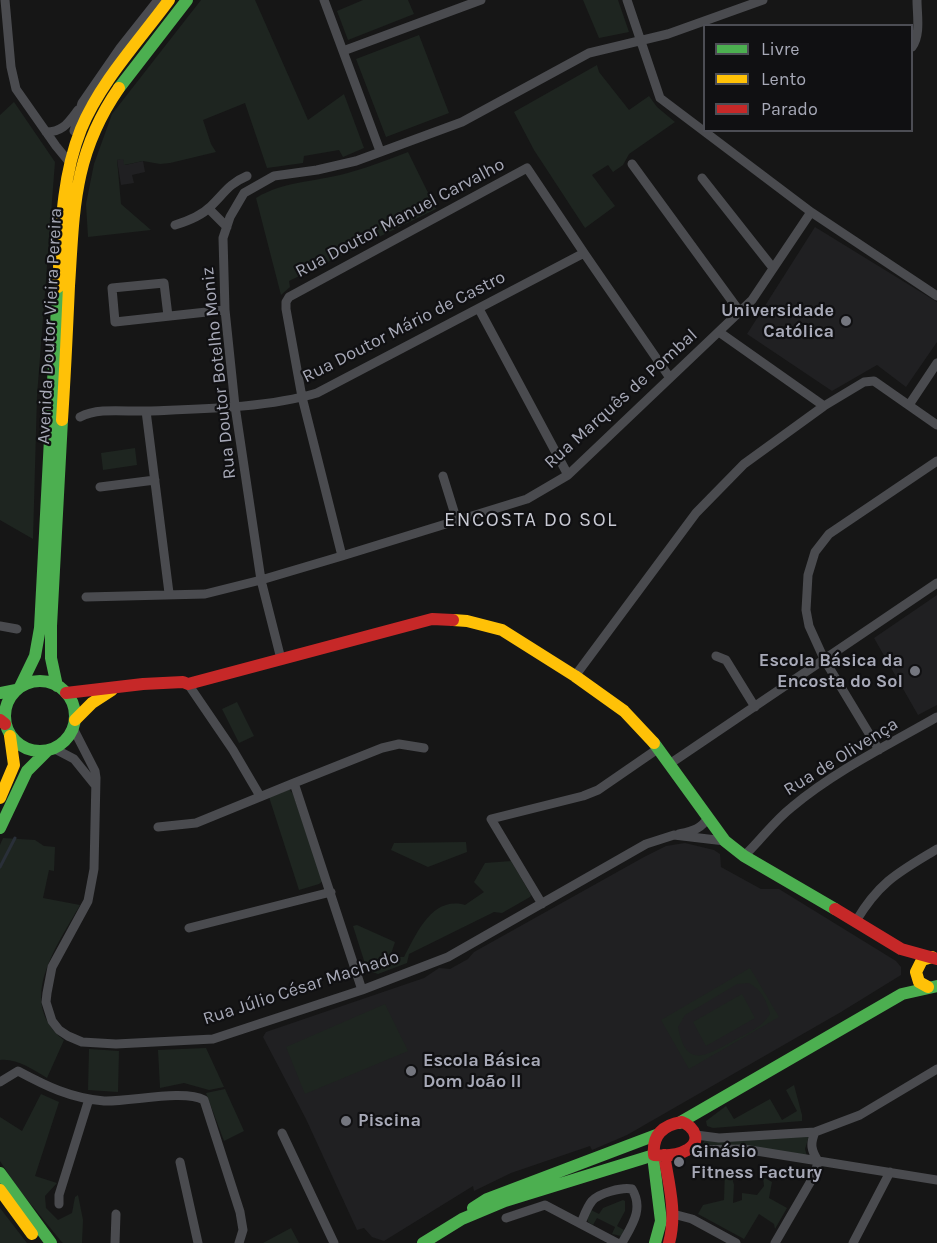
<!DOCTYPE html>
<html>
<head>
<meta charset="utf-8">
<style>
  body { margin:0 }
  #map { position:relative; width:937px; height:1243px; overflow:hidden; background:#161616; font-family:Karla,sans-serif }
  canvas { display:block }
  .legend { position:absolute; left:703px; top:24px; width:210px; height:108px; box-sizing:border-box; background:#101012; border:2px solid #4c4d54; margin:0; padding:8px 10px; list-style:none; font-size:18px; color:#a7a9b7 }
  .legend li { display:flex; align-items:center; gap:12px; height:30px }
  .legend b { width:30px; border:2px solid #4c4d54 }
</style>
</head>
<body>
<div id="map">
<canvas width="937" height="1243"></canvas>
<ul class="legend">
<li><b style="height:8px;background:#4caf50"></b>Livre</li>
<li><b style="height:8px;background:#ffc107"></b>Lento</li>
<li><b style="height:8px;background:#c62828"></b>Parado</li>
</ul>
</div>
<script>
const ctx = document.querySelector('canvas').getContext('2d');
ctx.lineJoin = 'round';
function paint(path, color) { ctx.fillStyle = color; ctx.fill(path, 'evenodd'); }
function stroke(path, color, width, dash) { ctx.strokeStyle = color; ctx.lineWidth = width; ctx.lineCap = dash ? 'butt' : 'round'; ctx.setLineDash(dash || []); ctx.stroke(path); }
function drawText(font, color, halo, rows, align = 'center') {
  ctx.font = font + ' Karla,sans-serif'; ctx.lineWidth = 4.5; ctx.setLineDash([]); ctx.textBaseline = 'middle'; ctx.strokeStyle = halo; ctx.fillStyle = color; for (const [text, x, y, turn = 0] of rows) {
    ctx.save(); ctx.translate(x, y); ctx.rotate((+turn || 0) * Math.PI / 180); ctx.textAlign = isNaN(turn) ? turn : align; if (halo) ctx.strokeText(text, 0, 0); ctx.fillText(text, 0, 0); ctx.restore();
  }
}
paint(new Path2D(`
  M123 158 125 165 143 161 145 172 132 175 134 183 121 185 117 160Z
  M815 227 937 302V342L906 387 877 365 832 391 747 334Z
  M937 595V705L918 715 874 638Z
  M685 843 714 850 720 854 721 867 761 889H779L896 961 901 967V975L841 1012 627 1135 592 1150 590 1146 511 1173 474 1191 473 1186 384 1241 372 1237 364 1228 357 1230 306 1119 263 1037 266 1032 424 978 439 968 450 969 468 959 474 952 644 857 666 846Z`), '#202022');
paint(new Path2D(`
  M201 0H255L308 120 344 94 364 148 343 157 339 150 304 156 303 163 267 168 245 103 203 120 211 144 216 152 170 163 160 164 143 161 124 165 123 159 117 160 121 204 151 230 88 237 86 204 94 164 112 114Z
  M363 0H408L414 14 348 40 337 11Z
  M583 0H618L629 32 599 38Z
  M419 35 449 113 386 137 356 59Z
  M597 65 599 72 629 110 649 96 657 107 675 122 629 154 623 165 613 172 608 165 592 175 615 206 585 228 534 150 514 112Z
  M14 102 55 162 37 396 33 539 0 520V115Z
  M408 152 436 209 289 281 290 287 281 295 256 198C285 180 319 182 351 172 370 167 389 159 408 152Z
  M135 448 137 465 103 470 101 453Z
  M237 702 254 736 239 743 222 709Z
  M288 790H290L293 794 323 881 319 884 299 890 269 797Z
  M3 838 35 840 44 846 55 847 54 871 49 870 43 898 80 905C57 946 15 1002 64 1040L47 1078C34 1070 16 1058 0 1060V845Z
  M466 842 467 852 428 867 391 850 394 843Z
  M511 861 531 895 530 897 502 913 494 912 409 954 407 963 378 974 367 970 353 926 357 925 395 942 390 957H404C417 933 432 896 465 905L484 892 474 882 485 863Z
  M750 968 779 1017 689 1069 661 1020ZM749 983C762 991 766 999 770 1014 762 1028 747 1033 733 1041 705 1056 686 1069 678 1027L685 1015 702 1005 737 984Z
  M742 994 755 1018 706 1046 693 1022Z
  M385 1004 408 1051 305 1094 286 1047Z
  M206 1048 224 1087 209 1090 184 1083 160 1088 158 1050Z
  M89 1049 119 1051 118 1092 88 1090Z
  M794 1085 802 1115V1121L713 1128 707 1126 706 1121 726 1106 734 1119 770 1099 782 1120 797 1111 786 1090Z
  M225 1089 244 1131 224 1141 206 1093Z
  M41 1094 59 1102 35 1176 57 1183 45 1196 46 1208 58 1220 72 1213 75 1197 78 1195 83 1220 82 1243H63L60 1240 16 1186 0 1161V1117L22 1131Z
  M809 1136 805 1149 807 1156 701 1148 704 1141Z
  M730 1170 734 1185 733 1203 742 1200V1193L757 1195 764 1186 763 1177 772 1182 769 1198 787 1208 775 1229 774 1224 759 1214 744 1239 698 1214 703 1205 724 1200 725 1171Z
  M623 1200 625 1201V1211L617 1226 624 1230 621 1236 612 1234 615 1227 597 1218 593 1225 588 1222 587 1217 591 1210 599 1214 603 1208Z
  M0 1208 27 1243H0Z
  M291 1228 299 1243H263Z`), '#1e2520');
stroke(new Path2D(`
  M0 867 15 838`), '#292f38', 3);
stroke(new Path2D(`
  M5 0 11 67 16 89 56 146 70 163
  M324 0 380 151
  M627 0 660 98 811 212 937 296
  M912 47C921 35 917 15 917 0
  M343 51 481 0
  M74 131 82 103 120 48 158 0
  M46 132C63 132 68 123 78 110
  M632 164 740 312
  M702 178 773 268
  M209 209 227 227
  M175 225C188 221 201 216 210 207 224 194 228 184 247 176
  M479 309 568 475
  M168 316 164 283 112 288 115 322 225 310
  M719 332 824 406
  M909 405 937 363
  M146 411 169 593
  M80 417C99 407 126 412 148 411 199 409 268 408 317 393L584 253 670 378
  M443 476 457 521
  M100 487 155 480
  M342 556 302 397 286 309V302L289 297 527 168 584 253
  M86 597 205 594 261 580 342 556 527 499 568 475 752 300 811 212
  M0 626 17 629
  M716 656 726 660 755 707
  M281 659 261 580 235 406 225 310 223 238 230 217 244 193 274 176 317 170 356 161 462 122 589 53 668 34 763 0
  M575 676 696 513 744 464 824 406 864 382 874 381 937 425
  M188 684 233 750 260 796
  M73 728 95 771 96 778 94 869 88 901 52 967 47 993 46 1002 52 1021 59 1030 68 1036 82 1042 116 1044 213 1039 362 990 448 957 646 844 674 835 725 841
  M55 749 74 759 95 785
  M879 750 824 659 809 626 806 610 808 575 815 552 829 534 937 461
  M671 763 937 583
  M158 827 196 823 294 783
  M679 834C692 831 702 829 708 817
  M744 856C761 840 773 822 792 807 835 771 888 745 937 717
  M542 904 491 819 583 796 598 790 659 748
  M856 921C880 881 899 872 937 849
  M189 928 331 892
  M362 990 294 783 382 748 399 744 424 748
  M0 1082 18 1071C46 1086 70 1098 104 1101 130 1102 184 1089 204 1100L240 1212 243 1230 239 1243
  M815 1132C810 1144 811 1150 818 1161
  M282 1133 334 1243
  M696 1135 719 1138 815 1132 860 1115 937 1069
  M688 1150 744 1149 937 1180
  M180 1162 198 1243
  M59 1204V1195L89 1099
  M673 1214 692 1219 736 1243
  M506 1218 545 1205 617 1243
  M581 1223C584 1216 587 1207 592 1201 599 1193 622 1187 632 1189 644 1209 632 1225 622 1243
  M115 1243 116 1214
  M775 1243 815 1174 818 1161
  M853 1243 890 1172`), '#4a4b4f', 9);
stroke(new Path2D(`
  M119 88 187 0
  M5 716a35 35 0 1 1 70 0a35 35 0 1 1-70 0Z
  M57 686 51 658V626L62 420
  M20 687 35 656 40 628 58 287
  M0 693 16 690
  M654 743 725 841 744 856 835 909
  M0 828 27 771 47 751
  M679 1123 902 994 937 986
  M0 1173 51 1243
  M473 1208 487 1199 656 1135
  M423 1243 462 1219 505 1201 654 1155
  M655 1243 661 1221 654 1164 656 1156`), '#4caf50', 12);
stroke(new Path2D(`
  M58 287C61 234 61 179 81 129 101 81 139 41 169 0
  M62 420C65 375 67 331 69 286 74 210 73 154 119 88
  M453 620 467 621 502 630 575 676 624 711 654 743
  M75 720 92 703 112 690
  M0 798 14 765 10 736
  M928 987 919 982 916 972 922 960 932 957
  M0 1190 32 1234`), '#ffc107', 12);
stroke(new Path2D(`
  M66 693 143 684 183 682 188 684 432 619 453 620
  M0 720 5 724
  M835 909 901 949 937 959
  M682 1122C695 1127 702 1142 687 1150 677 1156 665 1156 654 1155 652 1135 663 1125 682 1122Z
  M664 1155C669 1185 677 1213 669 1243`), '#c62828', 12);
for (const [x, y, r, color] of [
  [846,321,6,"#74767f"],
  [915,671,6,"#74767f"],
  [411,1071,6,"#74767f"],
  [346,1121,6,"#74767f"],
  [679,1162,6,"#74767f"]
]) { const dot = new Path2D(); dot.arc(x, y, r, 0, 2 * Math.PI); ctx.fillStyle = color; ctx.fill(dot); stroke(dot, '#101012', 2); }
drawText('18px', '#a7a9b7', '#101012', [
  ["Rua Doutor Manuel Carvalho",400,218,-28],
  ["Avenida Doutor Vieira Pereira",50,326,-87],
  ["Rua Doutor Mário de Castro",404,327,-27],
  ["Rua Doutor Botelho Moniz",219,373,-96],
  ["Rua Marquês de Pombal",621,399,-42],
  ["Rua de Olivença",841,757,-32],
  ["Rua Júlio César Machado",301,988,-18]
]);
drawText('bold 18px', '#a7a9b7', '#101012', [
  ["Universidade",834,311,"right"],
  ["Católica",834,332,"right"],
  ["Escola Básica da",903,661,"right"],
  ["Encosta do Sol",903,682,"right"],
  ["Escola Básica",423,1061],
  ["Dom João II",423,1082],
  ["Piscina",358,1121],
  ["Ginásio",691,1152],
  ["Fitness Factury",691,1173]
], 'left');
ctx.letterSpacing = '1.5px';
drawText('20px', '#c8c9d3', '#101012', [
  ["ENCOSTA DO SOL",531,520]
]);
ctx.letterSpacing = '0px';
</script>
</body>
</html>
